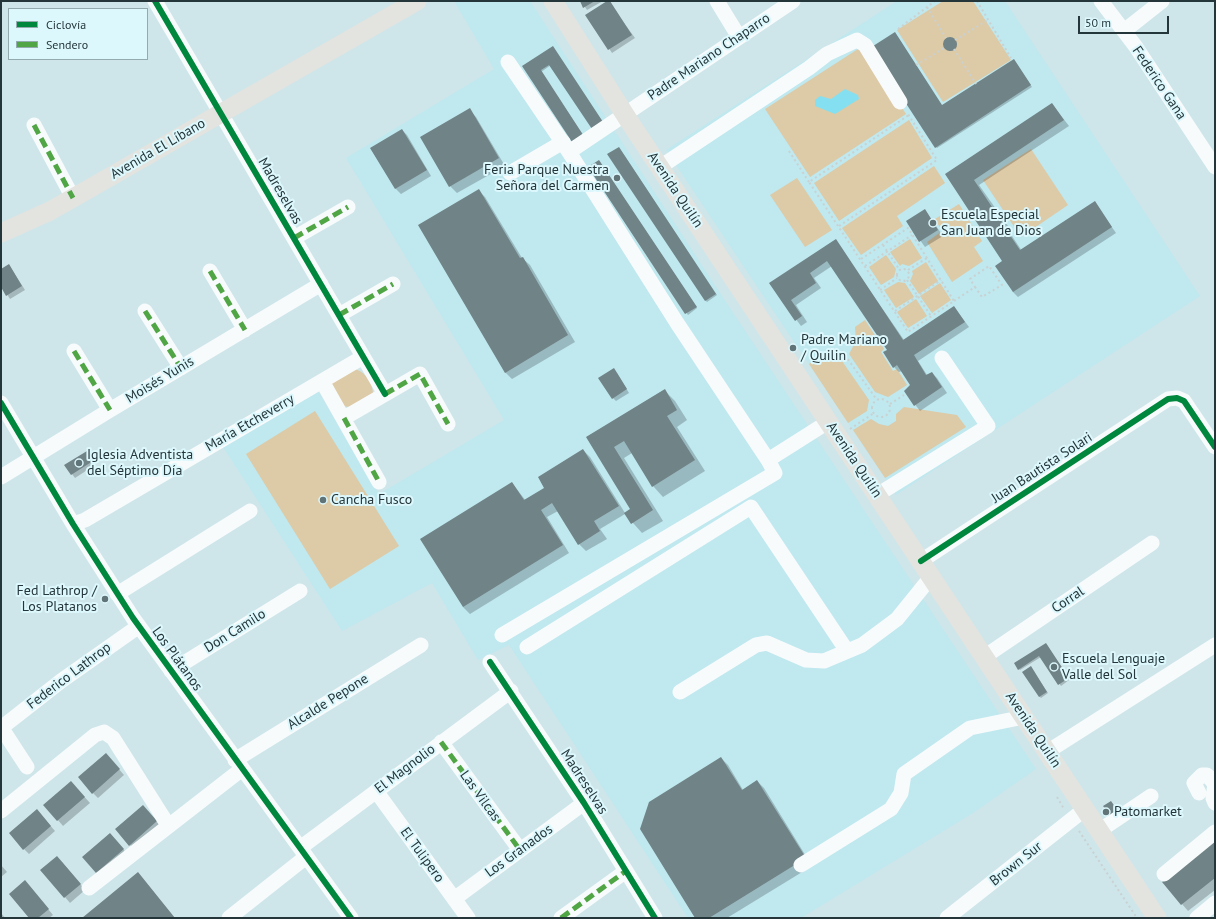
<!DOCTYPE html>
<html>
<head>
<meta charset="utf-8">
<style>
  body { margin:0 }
  #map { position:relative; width:1216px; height:919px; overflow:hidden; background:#cee6ea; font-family:"PT Sans",sans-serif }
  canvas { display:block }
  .frame { position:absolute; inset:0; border:2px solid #243639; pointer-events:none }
  .legend { position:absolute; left:8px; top:8px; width:140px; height:52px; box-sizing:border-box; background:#ddf8fd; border:1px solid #93aaaf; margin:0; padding:5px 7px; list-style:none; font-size:12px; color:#243639 }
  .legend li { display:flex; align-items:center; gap:8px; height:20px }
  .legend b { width:20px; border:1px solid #93aaaf }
  .scale { position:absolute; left:1078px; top:16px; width:91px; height:18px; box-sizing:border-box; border:2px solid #243639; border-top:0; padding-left:5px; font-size:12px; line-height:14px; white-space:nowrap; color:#243639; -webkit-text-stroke:3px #ddf8fd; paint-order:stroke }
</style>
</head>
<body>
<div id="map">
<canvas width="1216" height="919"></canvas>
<div class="frame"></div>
<ul class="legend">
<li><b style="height:5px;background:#00873e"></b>Ciclovía</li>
<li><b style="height:5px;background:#50a545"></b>Sendero</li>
</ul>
<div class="scale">50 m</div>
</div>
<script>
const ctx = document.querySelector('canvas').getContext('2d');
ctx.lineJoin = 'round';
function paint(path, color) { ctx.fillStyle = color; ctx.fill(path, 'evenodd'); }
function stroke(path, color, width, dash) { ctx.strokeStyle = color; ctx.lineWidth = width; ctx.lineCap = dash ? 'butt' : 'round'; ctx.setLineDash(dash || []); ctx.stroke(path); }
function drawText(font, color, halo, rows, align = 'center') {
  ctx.font = font + ' "PT Sans",sans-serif'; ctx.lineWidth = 4; ctx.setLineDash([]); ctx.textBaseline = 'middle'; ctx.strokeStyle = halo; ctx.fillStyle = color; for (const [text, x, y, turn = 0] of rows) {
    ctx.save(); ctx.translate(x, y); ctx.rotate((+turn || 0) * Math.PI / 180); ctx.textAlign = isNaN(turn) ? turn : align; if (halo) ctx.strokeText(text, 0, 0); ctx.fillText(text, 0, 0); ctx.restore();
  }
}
paint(new Path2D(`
  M454 1H530L722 296 1036 769 973 813 801 918H688L509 645 478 660 432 583 342 631 221 444 318 391 379 494 504 420 346 158 494 69Z
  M897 1H1005L1200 296 896 495 666 150Z`), '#bfe8ef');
paint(new Path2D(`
  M943 1H973L1011 60 943 102 897 30Z
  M858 49 865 51 906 114 810 177 765 109Z
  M909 120 932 158 839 221 814 183Z
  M1031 149 1068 205 1021 237 983 180Z
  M934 166 945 183 897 216 903 226 861 255 842 228Z
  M797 178 832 230 805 247 770 195Z
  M959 204 982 241 974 247 983 261 952 282 927 242 942 231 935 219Z
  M910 239 922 258 909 266 902 264 900 266 890 252Z
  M886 255 896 269 894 277 881 285 869 267Z
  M926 262 938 281 919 294 910 281 913 274 912 271Z
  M898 282 905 283 914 297 896 308 884 290Z
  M940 283 951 300 932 313 920 296Z
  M916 299 927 316 908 328 897 312Z
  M865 320 884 349 881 352 893 371 897 369 907 385 888 397 875 392 849 354 856 341 855 327Z
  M819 357 834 361H842L869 400 867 411 848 423 809 364Z
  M354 369C365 371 373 383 373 394L350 407 341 406 332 392V382Z
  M904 407 957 415 966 427 885 478 853 430 871 419 879 424 888 426 896 421V414Z
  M315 411 399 546 330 589 246 454Z`), '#ddcaa7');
paint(new Path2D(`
  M845 89 858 95 859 99 835 114 815 106V100L820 96 831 99Z`), '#84e0f0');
paint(new Path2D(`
  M581 1H603L587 10Z
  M608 1 635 38 612 53 587 15Z
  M945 45a6 6 0 1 1 12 0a6 6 0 1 1-12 0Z
  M553 47 551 65 541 72 586 139 523 66Z
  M1015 62 1032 87 937 148 936 147 943 107Z
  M1052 104 1069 126 979 185 1008 226 1006 227 1022 251 1095 203 1116 233 1018 297 1013 292 1004 261 946 174Z
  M469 110 476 117 505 166 457 193 450 186 422 138Z
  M402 130 407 135 431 176 401 194 396 189 371 149Z
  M620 149 717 295 707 302 706 301Z
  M600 162 697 308 688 315 589 167Z
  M478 190 485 197 522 258 530 265 575 342 512 379 505 372Z
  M925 210 943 236 925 247 907 222Z
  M835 240 904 340 954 307 969 327 918 361 927 375 932 373 937 378 947 393 920 411 905 391 912 386 902 371 899 372 894 367 888 350 832 266 814 278 821 288 796 305 807 322 801 326 770 284Z
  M9 265 25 290 10 299 1 285V270Z
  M617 373 629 393 616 401 613 398Z
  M664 390 675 401 687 420 677 427 705 471 663 497 653 486 632 453 624 458 663 521 642 533 625 514 600 529 607 539 586 551 579 544 558 511 547 517 569 553 470 614 463 607 512 483 526 501 546 488 583 450 590 457 625 513 632 509 587 437Z
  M87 452 95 465 75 478 72 474Z
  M1047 645 1069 680 1061 686 1041 657 1020 670 1019 669Z
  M1032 669 1048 693 1041 698 1039 696Z
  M721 758 728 765 743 790 757 781 764 788 812 866 727 918H696Z
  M111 760 124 775 98 798 93 793Z
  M71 782 90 803 63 826 45 805Z
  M148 811 161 827 135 850 130 845Z
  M42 816 55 831 29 854 24 849Z
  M115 839 128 855 102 878 96 873Z
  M1215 840V890L1188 911 1182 904Z
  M62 862 85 890 70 903 42 870Z
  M1 865 7 872 1 877Z
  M30 887 53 915 49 918H30Z
  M1 913 5 918H1Z`), '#0003');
paint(new Path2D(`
  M580 1H595L583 8Z
  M607 1H610L632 35 608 50 585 15Z
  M895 32 942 105 1014 59 1031 85 935 148 870 48Z
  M943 44a7 7 0 1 1 14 0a7 7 0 1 1-14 0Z
  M553 46 605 125 594 132 549 65 541 70 585 138 574 145 522 66Z
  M1052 103 1064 120 974 180 994 210 996 209 1004 220 1001 222 1020 250 1095 201 1112 227 1013 292 995 266 1002 261 945 174Z
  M470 108 499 158 449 187 420 137Z
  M402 129 427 170 395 189 370 148Z
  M619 147 716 294 705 301 607 154Z
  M599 160 697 307 685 314 588 167Z
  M479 189 520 258 523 257 568 335 505 373 418 225Z
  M925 209 938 230 919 242 906 221Z
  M836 239 903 340 954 306 965 322 914 355 926 375 932 372 942 387 914 406 904 391 910 385 897 365 893 368 883 352 887 350 827 261 810 273 816 283 791 300 802 316 795 321 769 283Z
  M9 264 22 286 6 296 1 287V269Z
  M614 368 627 389 612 399 598 378Z
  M665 389 677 410 667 416 695 460 652 487 624 441 614 447 653 510 631 524 624 513 630 509 586 437Z
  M583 449 619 506 594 521 600 531 578 545 552 503 541 510 563 545 463 607 420 539 512 482 524 500 544 488 538 477Z
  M87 451 93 461 71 475 64 465Z
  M1046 643 1069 678 1058 685 1039 656 1018 670 1014 663Z
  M1031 666 1047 692 1039 697 1022 672Z
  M106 753 120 769 92 794 78 777Z
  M721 757 742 790 757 780 806 858 709 918H695L640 829 649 802Z
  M71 781 85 797 57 821 43 805Z
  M1111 801 1118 811 1111 816 1103 806Z
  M143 805 157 821 129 846 115 829Z
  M37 809 51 826 23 850 9 833Z
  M110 833 124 849 96 873 82 857Z
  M1215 839V878L1181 905 1162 882Z
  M57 856 81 884 64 898 40 870Z
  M138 872 175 918H82Z
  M25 880 49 909 38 918H29L9 894Z`), '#708386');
stroke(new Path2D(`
  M977 1 1011 58
  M927 7 946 38
  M898 29 935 1
  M955 40 988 20
  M954 49 976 84
  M916 65 944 48
  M789 151 809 182
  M839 226 937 160 908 114
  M883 245 899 269
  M861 259 908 228 954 301 908 332 809 182 909 115
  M865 266 912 235
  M897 275a6 6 0 1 1 12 0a6 6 0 1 1-12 0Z
  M908 270 927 258
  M907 280 931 316
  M880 290 897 278
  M954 301 975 287 982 297 1002 285 989 266 970 279 975 287
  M895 311 941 280
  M842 351 877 400
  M872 408a9 9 0 1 1 18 0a9 9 0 1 1-18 0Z
  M890 404 904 395
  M850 429 874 413
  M1057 797 1064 809
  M1079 831 1137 918`), '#cad1d1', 2, [2, 3]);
stroke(new Path2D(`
  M155 1 385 394
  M717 1 739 37
  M1101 1 1136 47 1215 167
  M1124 31 1162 1
  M508 62 569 152 677 323 768 460
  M34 125 73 198
  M569 152 793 1
  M660 167 809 68 827 54 857 40 865 45 900 102
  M510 173 563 142
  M294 238 348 207
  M210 271 245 330
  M145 311 181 368
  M339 315 393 284
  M74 351 110 410
  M322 381 379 482
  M1 403 73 524 133 618 351 918
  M344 418 420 374 448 424
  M1 477 110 410 321 284
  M877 495 988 426 942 358
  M73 524 85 520 363 357
  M921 561 1168 399 1177 398 1184 401 1215 447
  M117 594 250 511
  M502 635 775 473 768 460 828 422
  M527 647 751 507 847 651
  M984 657 1152 543
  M490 662 584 803 655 918
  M171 671 300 591
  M680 692 756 645 767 643 806 660 824 661 862 645 897 619 931 577
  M1 727 27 767
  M1 728 61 681 139 626
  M441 742 520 850
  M1047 752 1215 645
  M235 760 421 645
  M376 791 468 918
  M1199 793 1194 783 1202 775H1207L1215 784 1213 798 1215 803
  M1 811 95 735 104 732 113 738 168 825
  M1099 831 1151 796
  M300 848 511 691
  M801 865 891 809 901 793 904 774 970 728 1024 717
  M1164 874 1215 832
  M89 888 242 769
  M454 899 584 803
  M229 918 306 857
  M561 918 626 871
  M947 918 1085 809
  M1197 918 1215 903`), '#f8fbfc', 15);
stroke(new Path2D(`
  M553 1 629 121 1157 918
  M1 233 50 211 73 198 417 1`), '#e3e3df', 19);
stroke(new Path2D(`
  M34 125 73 198
  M294 238 348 207
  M210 271 245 330
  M145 311 181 368
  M339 315 393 284
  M74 351 110 410
  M385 394 420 374 448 424
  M344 418 379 482
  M441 742 520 850
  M561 918 626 871`), '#50a545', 5, [10, 5]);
stroke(new Path2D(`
  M155 1 385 394
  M1 403 73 524 133 618 351 918
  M921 561 1168 399 1177 398 1184 401 1215 447
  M490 662 584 803 655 918`), '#00873e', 6);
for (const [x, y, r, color] of [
  [617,178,4,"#607477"],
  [933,223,4,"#607477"],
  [793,348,4,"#607477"],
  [79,463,4,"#607477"],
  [323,500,4,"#607477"],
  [105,599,4,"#607477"],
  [1054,667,4,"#607477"],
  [1106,812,4,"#607477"]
]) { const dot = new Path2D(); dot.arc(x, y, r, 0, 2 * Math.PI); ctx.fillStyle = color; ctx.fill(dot); stroke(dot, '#ddf8fd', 1.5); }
drawText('14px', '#243639', '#ddf8fd', [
  ["Padre Mariano Chaparro",709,57,-34],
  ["Federico Gana",1159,83,56],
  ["Avenida El Líbano",158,149,-30],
  ["Avenida Quilín",675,190,56],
  ["Madreselvas",280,191,60],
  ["Moisés Yunis",160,380,-31],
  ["María Etcheverry",250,423,-30],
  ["Avenida Quilín",854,460,56],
  ["Juan Bautista Solari",1042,468,-33],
  ["Corral",1068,600,-34],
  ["Don Camilo",235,631,-32],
  ["Los Plátanos",177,659,54],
  ["Federico Lathrop",69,676,-37],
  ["Alcalde Pepone",328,702,-32],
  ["Avenida Quilín",1033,730,56],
  ["El Magnolio",405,769,-37],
  ["Madreselvas",584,782,57],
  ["Las Vilcas",480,796,54],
  ["Los Granados",519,851,-36],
  ["El Tulipero",422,855,54],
  ["Brown Sur",1016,864,-38]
]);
drawText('14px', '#243639', '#ddf8fd', [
  ["Feria Parque Nuestra",609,170,"right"],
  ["Señora del Carmen",609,186,"right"],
  ["Escuela Especial",941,215],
  ["San Juan de Dios",941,231],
  ["Padre Mariano",801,340],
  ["/ Quilin",801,356],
  ["Iglesia Adventista",87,455],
  ["del Séptimo Día",87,471],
  ["Cancha Fusco",331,500],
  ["Fed Lathrop /",97,591,"right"],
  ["Los Platanos",97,607,"right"],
  ["Escuela Lenguaje",1062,659],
  ["Valle del Sol",1062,675],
  ["Patomarket",1114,812]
], 'left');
</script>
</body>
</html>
